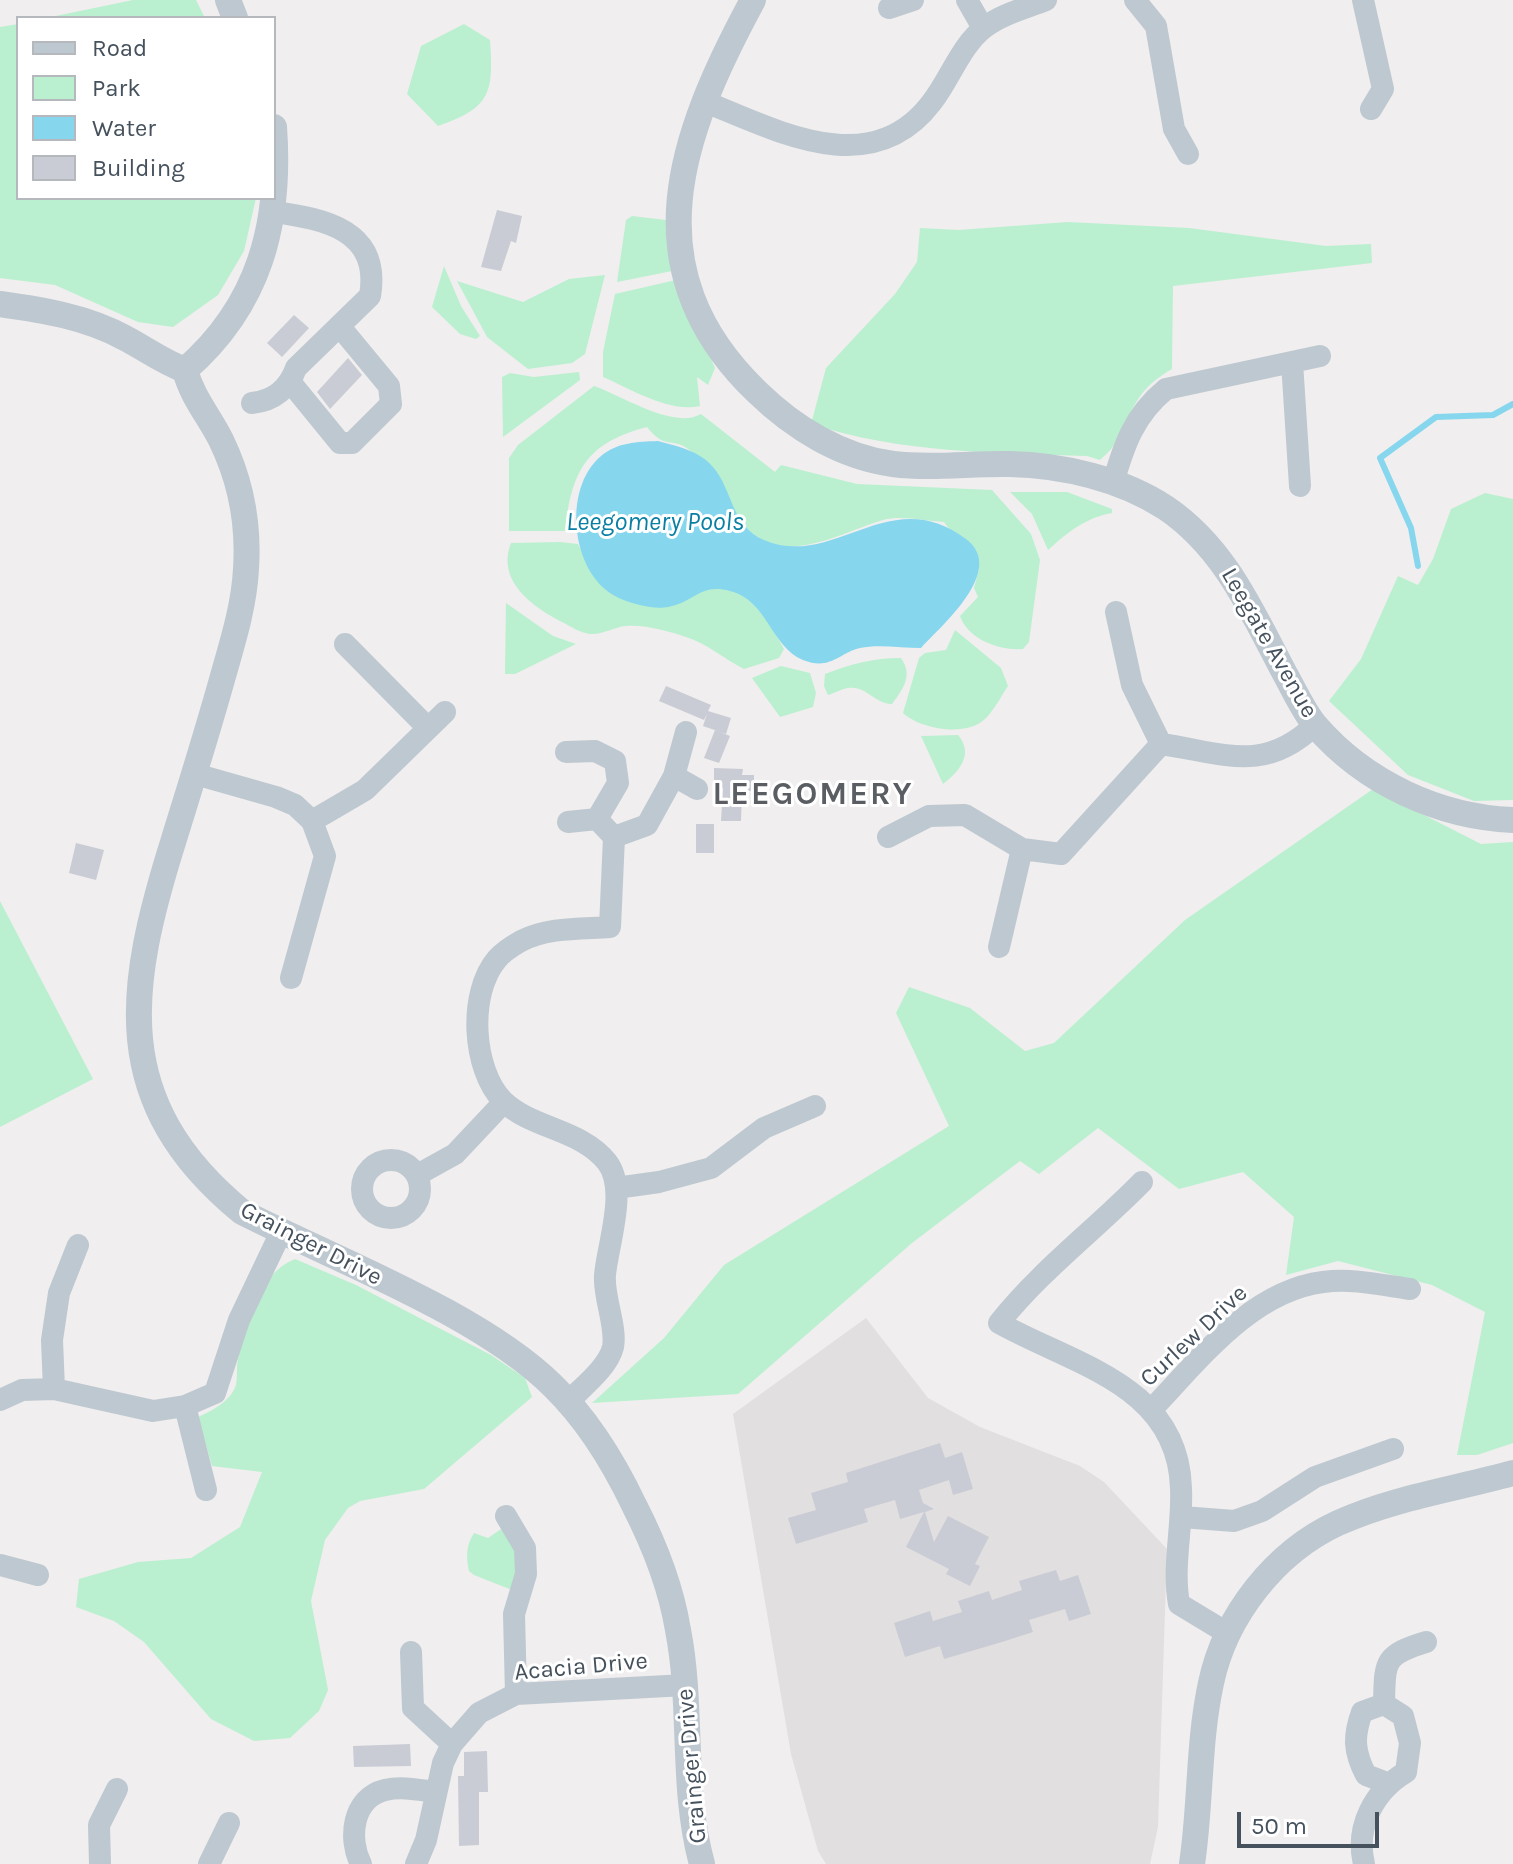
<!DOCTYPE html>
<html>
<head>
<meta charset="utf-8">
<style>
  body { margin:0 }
  #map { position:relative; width:1513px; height:1864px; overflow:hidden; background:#f0eeee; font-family:Karla,sans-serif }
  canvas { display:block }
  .legend { position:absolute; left:16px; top:16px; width:260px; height:184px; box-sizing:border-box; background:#fff; border:2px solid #b5b9be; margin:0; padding:10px 14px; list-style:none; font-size:24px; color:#45515c }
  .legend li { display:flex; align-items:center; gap:16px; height:40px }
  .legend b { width:40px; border:2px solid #b5b9be }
  .scale { position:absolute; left:1237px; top:1812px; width:142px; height:36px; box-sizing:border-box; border:4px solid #45515c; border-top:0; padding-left:10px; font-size:24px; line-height:28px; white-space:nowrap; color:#45515c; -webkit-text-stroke:6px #fff; paint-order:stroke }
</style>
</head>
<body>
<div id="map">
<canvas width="1513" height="1864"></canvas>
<ul class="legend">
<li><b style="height:10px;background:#bec8d0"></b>Road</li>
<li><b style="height:22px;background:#baf0d0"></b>Park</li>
<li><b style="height:22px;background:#86d6ee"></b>Water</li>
<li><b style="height:22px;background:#c9ccd4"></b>Building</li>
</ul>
<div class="scale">50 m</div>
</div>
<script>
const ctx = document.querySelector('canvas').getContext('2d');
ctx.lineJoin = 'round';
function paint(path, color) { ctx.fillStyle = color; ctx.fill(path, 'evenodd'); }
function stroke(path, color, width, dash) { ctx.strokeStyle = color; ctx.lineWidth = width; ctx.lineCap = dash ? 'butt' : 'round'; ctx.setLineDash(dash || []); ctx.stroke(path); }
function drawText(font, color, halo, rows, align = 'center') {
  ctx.font = font + ' Karla,sans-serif'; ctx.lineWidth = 6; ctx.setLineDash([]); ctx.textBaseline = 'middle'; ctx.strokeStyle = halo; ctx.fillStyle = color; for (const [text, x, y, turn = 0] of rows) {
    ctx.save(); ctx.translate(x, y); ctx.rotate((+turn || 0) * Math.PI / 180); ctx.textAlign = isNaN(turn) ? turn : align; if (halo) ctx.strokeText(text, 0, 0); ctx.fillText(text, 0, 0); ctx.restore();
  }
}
paint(new Path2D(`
  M866 1318 928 1398 980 1427 1080 1466 1104 1482 1167 1549 1158 1827 1150 1864H826L818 1851 791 1754 733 1414Z`), '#e2dfe0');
paint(new Path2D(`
  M133 0H196L205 18H46Z
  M18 24V198H256L244 251 218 295 173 327 138 322 55 285 0 278V27Z
  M464 24 490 40C494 94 490 108 438 126L407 94 421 46Z
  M632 216 666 220 672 271 617 282 626 220Z
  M1068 222 1189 228 1326 246 1371 244 1372 263 1173 286 1172 369C1119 399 1138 429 1100 460L1087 456C994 453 900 453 811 424L826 368 895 294 917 262 920 228 958 230Z
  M444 266 461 306 480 336 476 339 460 334 432 307Z
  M605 275 585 354 572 363 528 369 487 337 457 281 523 302 569 279Z
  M676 280 715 368 708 385 697 377 700 406C669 413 631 389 603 377V352L615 294Z
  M579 372 580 380 503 437 502 377 510 373 534 377Z
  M594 386C621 395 674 430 701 414L775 472 781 465 857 484 992 490 1031 534 1040 560 1029 642 1023 649C1001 651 968 640 960 616L978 597 974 588 979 569 944 522C926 521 901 515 883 520 839 533 787 567 746 528 727 511 710 466 688 449 672 437 665 450 647 427 587 443 572 469 565 531H509V458L518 445Z
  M1010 492H1067L1112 509V513C1085 518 1068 532 1048 550L1032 514Z
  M1485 493 1513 499V800L1474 801 1408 775 1329 701 1361 659 1398 576 1418 585 1433 559 1451 509Z
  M560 542 578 544C596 580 616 609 660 602 670 601 682 601 691 597 696 595 701 589 707 587 744 579 770 623 784 649L779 658 744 669C724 659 708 644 686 637 669 631 643 624 626 626 614 627 602 635 590 634 580 633 570 626 562 622 533 607 496 581 511 543Z
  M506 603 553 636 576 644 515 674H505Z
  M955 630 1001 668 1008 686C1001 696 995 709 986 718 967 738 920 729 903 713L919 658 925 653 946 650Z
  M901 658C913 675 904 688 892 704 875 704 866 685 848 688 841 689 835 693 828 695L824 686 825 674C851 664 873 658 901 658Z
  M781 666 810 673 816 693 813 707 780 717 752 678Z
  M958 735C974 754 960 771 943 784L921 736Z
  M1373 789 1481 844 1513 842V1443L1477 1455H1457L1485 1312 1432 1285 1338 1261 1286 1275 1294 1217 1243 1172 1179 1189 1098 1128 1039 1174 1020 1161 912 1243 738 1394 592 1403 664 1338 724 1265 949 1126 896 1013 909 987 970 1008 1025 1051 1054 1043 1185 920Z
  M0 901 93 1079 0 1127Z
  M295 1259 356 1285 491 1355 525 1378 532 1397 424 1489 360 1501 348 1508 325 1540 311 1601 328 1690 319 1711 290 1738 254 1741 211 1719 144 1642 114 1621 76 1607 79 1579 138 1562 191 1558 240 1527 262 1472 212 1466 198 1417C213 1410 230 1402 236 1385 237 1379 237 1372 237 1366 243 1328 257 1274 295 1259Z
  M504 1527 509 1529 521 1574 512 1590 474 1575 469 1571C466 1557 466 1545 474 1533L488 1538Z`), '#baf0d0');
paint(new Path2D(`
  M658 441C677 446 700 451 713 467 733 490 731 526 764 540 834 570 890 481 966 539 1007 570 942 625 921 648 902 648 878 644 860 648 839 653 830 671 803 660 771 647 767 600 730 591 700 583 695 602 668 607 654 610 627 603 615 596 571 572 562 489 601 456 618 442 637 442 658 441Z`), '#86d6ee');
stroke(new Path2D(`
  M1418 566 1411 528 1380 458 1436 417 1493 415 1513 404`), '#86d6ee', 6);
paint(new Path2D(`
  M497 210 522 216 516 243 511 241 501 271 481 267Z
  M294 315 309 328 282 357 267 343Z
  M348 358 362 375 330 409 317 392Z
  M666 686 711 705 708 711 731 718 726 734 703 726 707 714 704 720 659 701Z
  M715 730 730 736 719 763 704 758Z
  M714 768 743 769 742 775H754V791H742L741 821H721L723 788 714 787Z
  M696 824H714V853H696Z
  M76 843 104 850 96 880 69 873Z
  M940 1443 945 1458 962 1452 973 1489 953 1495 949 1480 919 1490 923 1503 934 1509 925 1512 934 1542 948 1516 989 1537 975 1564 980 1566 970 1586 946 1574 949 1569 906 1547 924 1512 900 1519 895 1500 864 1509 868 1522 796 1544 788 1518 816 1510 811 1493 848 1482 846 1473Z
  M1056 1570 1060 1581 1078 1575 1091 1614 1069 1621 1065 1609 1029 1620 1033 1632 1002 1642 944 1659 940 1646 905 1657 894 1623 930 1611 933 1621 962 1612 958 1601 989 1591 992 1600 1022 1590 1019 1581Z
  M410 1744 411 1766 354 1767 353 1746Z
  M487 1751 488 1792H479V1845L459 1846 458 1776H464V1752Z`), '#c9ccd4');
stroke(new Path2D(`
  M967 0 983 28
  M1135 0 1156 26 1174 129 1188 154
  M1363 0 1383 89 1371 109
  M889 8 913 0
  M703 101C776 130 871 183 932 102 950 79 961 45 985 27 1002 14 1026 8 1046 0
  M1292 362 1300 486
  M291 383 340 443H352L391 404 389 386 341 328
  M252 403C274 401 289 388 296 368L370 296C381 230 325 219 274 212
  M1113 483C1124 445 1134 415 1166 389L1320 356
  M1116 612 1132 685 1161 744
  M345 644 428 728
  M566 752 595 751 615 761 618 783 597 819 614 837
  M195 774 276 797 295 805 312 821 325 856 291 978
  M674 776 697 789
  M312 821 365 790 445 712
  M568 822 597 819
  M888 837 929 816 965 815 1022 849 1061 854 1161 744C1224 753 1264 774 1315 725
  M999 947 1022 849
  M362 1189a29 29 0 1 1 58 0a29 29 0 1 1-58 0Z
  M419 1174 455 1154 504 1102
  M1142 1182C1095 1230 1041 1270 999 1323 1074 1365 1178 1385 1181 1488 1183 1526 1172 1566 1179 1604L1227 1633
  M616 1188 659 1182 711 1168 764 1128 815 1106
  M54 1389 52 1340 59 1293 78 1245
  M0 1400 22 1390 54 1389 153 1411 185 1406 215 1393 239 1320 281 1232
  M567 1403C581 1388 608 1368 613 1347 617 1327 603 1296 605 1275 608 1243 628 1189 607 1162 581 1129 532 1129 503 1101 472 1069 468 993 497 959 502 953 514 945 521 941 548 927 581 929 610 927L614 837 647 825 674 776 686 732
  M185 1406 206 1490
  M1152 1409C1199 1360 1251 1291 1323 1282 1352 1278 1382 1285 1410 1289
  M506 1516 525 1548 526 1574 514 1614 516 1694
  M1182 1517 1234 1521 1262 1511 1315 1477 1393 1449
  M0 1565 38 1575
  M411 1652 413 1708 452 1744
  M1384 1704C1385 1662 1383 1655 1426 1642
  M100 1864 99 1825 117 1789
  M209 1864 229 1823
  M361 1864C348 1839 352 1798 385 1790 402 1786 419 1790 436 1792
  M416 1864 426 1840 443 1763 452 1744 479 1713 516 1694 686 1685
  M1364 1864C1355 1827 1374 1791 1406 1772L1410 1743 1403 1716 1384 1704 1362 1712C1353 1737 1354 1752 1366 1775L1387 1783`), '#bec8d0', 22);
stroke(new Path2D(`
  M228 0 235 18
  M753 0C680 135 629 269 757 392 794 428 841 457 893 464 932 469 971 463 1010 464 1062 465 1122 479 1166 508 1225 548 1252 612 1284 672 1294 690 1303 710 1315 725 1365 783 1439 817 1513 820
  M0 304C43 310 87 317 125 338 146 349 163 362 185 370 192 397 209 416 221 440 241 481 249 524 246 569 244 606 233 641 223 676 208 730 191 784 174 839 127 988 108 1102 242 1212 336 1260 480 1314 553 1386 588 1420 613 1461 634 1505 654 1544 671 1587 678 1630 693 1707 681 1788 702 1864
  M185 370C260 305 281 223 274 127
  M1192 1864C1201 1804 1198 1743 1211 1683 1225 1616 1275 1552 1338 1523 1393 1498 1455 1489 1513 1473`), '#bec8d0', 26);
drawText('24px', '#45515c', '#fff', [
  ["Leegate Avenue",1269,643,60],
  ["Grainger Drive",311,1244,27],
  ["Curlew Drive",1194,1336,-43],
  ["Acacia Drive",581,1667,-5],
  ["Grainger Drive",692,1766,-95]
]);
drawText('italic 26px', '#097fa3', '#fff', [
  ["Leegomery Pools",655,523]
]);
ctx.letterSpacing = '2px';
drawText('bold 32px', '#5a5e63', '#fff', [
  ["LEEGOMERY",813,795]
]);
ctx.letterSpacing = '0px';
</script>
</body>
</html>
